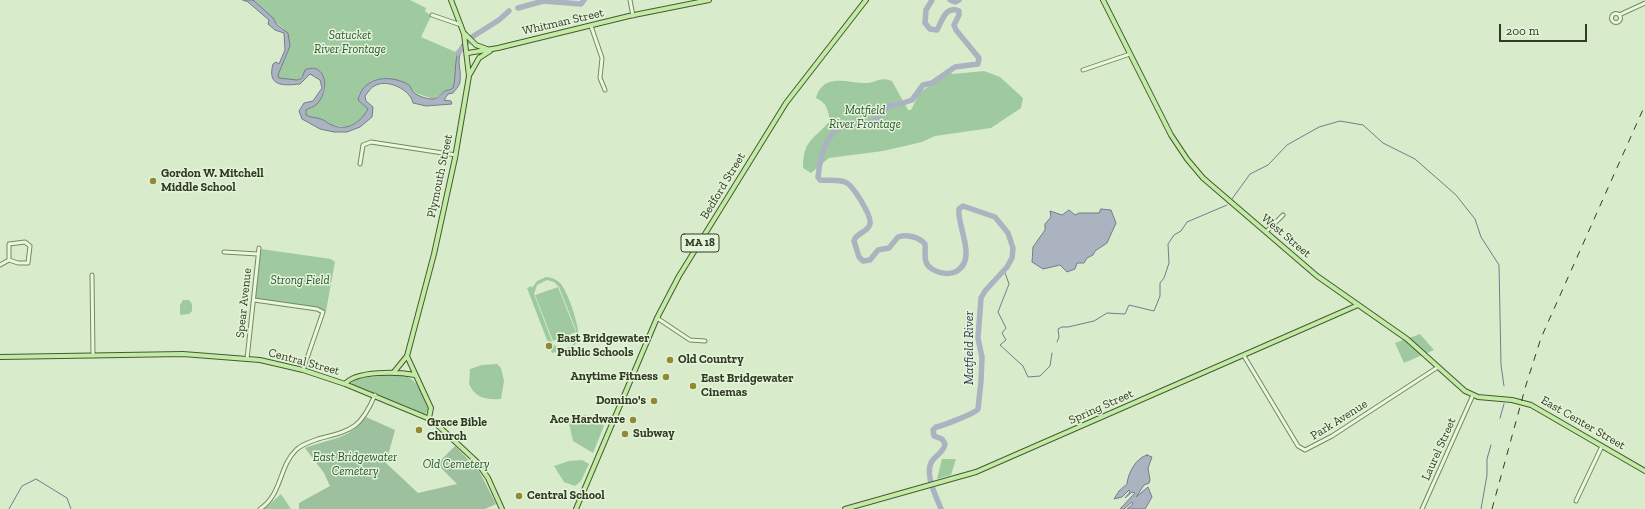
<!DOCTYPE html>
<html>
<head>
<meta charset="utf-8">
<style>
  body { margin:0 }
  #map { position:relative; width:1645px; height:509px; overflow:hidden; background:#d8eccb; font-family:"Zilla Slab",serif }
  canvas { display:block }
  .scale { position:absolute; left:1499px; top:24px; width:88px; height:18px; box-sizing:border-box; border:2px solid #313a22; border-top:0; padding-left:5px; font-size:12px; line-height:14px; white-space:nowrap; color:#313a22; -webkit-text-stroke:3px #e4f4da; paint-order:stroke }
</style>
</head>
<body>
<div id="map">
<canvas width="1645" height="509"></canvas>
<div class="scale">200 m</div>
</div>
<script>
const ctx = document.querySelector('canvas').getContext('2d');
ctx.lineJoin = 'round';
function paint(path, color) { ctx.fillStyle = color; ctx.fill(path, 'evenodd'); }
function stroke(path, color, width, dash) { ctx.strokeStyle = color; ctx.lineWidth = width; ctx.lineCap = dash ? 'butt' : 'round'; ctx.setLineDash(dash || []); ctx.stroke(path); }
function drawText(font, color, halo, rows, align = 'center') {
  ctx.font = font + ' "Zilla Slab",serif'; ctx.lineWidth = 3; ctx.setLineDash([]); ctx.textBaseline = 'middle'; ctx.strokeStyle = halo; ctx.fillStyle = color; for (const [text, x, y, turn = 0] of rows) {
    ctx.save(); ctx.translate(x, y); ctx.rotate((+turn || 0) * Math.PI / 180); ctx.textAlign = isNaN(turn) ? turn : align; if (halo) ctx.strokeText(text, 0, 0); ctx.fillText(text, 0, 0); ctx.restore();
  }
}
paint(new Path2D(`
  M253 0H410L426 8 425 11 431 16 421 37 458 53 453 88 445 91 434 99 415 93 409 85 398 81 384 78 371 81 359 94 358 100 368 109 362 120 347 127 331 125 322 119 310 117 306 115 305 110C327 99 333 84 313 68 304 77 290 87 277 77L290 46 283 28C276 24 260 7 253 0Z
  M984 71 1000 77 1023 98 1021 108 991 128 935 136 922 142 883 151 829 158 811 173 803 168C803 140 813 140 830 121 828 110 827 103 816 98 823 72 848 83 865 83 877 83 879 76 892 81L908 110H911L920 92 950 73 953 74Z
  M261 249 331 259 335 262 326 311 255 299Z
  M546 277C551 277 556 279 560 283 568 291 582 332 578 342L569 350 556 349V352L552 353 527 288 531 286 532 288 537 281ZM547 280 554 282 559 287 576 330 575 342C569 350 561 351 553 344L534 294 537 285Z
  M558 287 576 332 553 341 535 295Z
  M183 300H189L192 304V311L189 314 180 315V305Z
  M1420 334 1434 350 1404 363 1395 343Z
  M497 364 501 368 504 381 501 399C486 400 475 398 469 384L470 369 482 365Z
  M396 374C420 377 419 391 429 410L425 414 353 385 352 383 353 379Z
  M585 415 599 419 604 426 593 453 573 441 568 419Z
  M942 459H956L951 475 937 479Z
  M582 460 589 464 581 481 575 486 564 482 554 466 569 461Z
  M281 494 291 509H264Z`), '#9fcaa0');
paint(new Path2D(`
  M366 417 395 430 386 463 418 493 457 484 437 464 455 446 479 471 496 504 485 509H299V503L330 486 324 473 305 448C331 438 349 440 366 417Z`), '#9dc09e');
const water = new Path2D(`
  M243 0H253L273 18 277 25 288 33 290 46 278 75 279 78 297 80 302 78 305 70C325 61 331 89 317 104 314 107 309 108 306 110V115C311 118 315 117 321 119 325 120 328 124 332 125 347 132 361 122 368 109L358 100C363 76 391 74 409 85 411 87 412 91 414 93 418 96 427 99 432 99 439 99 440 94 445 91 448 90 450 90 453 88 457 73 453 57 462 44L463 48C455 60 462 70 460 82 459 87 455 90 453 93L448 94 444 100 451 101 452 104 426 106 413 103C411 91 390 79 376 85 371 87 368 92 365 96L366 101 373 107 372 117 360 127 347 132H334L320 129 302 119 299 111 304 103 313 101 322 88 320 80 310 74 300 84C282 86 267 86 273 64L276 62 279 64 285 50 284 33 275 30 268 24 269 20 248 2Z
  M1101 209 1111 210 1116 223 1107 243 1095 251 1093 255 1087 258 1084 263H1077L1075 269 1067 272 1060 265 1043 269 1032 262 1033 247 1045 230V224L1051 217 1050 211 1062 215 1069 210 1075 215 1079 213H1099Z
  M1147 455 1152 457 1148 468 1150 480 1149 483 1144 485 1136 497 1148 487 1152 497 1145 509H1127L1133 504 1132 502 1124 509H1120L1135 493 1132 492 1125 498 1130 492 1129 490 1122 497 1114 499 1119 491 1127 484C1128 473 1136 458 1147 455Z`);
paint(water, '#abb3c1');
stroke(water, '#717c8f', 1);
stroke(new Path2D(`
  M1232 199 1250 174 1268 165 1287 145 1319 127 1340 121 1363 125 1383 143 1415 159 1456 195 1475 219 1481 237 1499 265 1501 365 1504 386
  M1004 270 1009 284 998 312 1006 328 1002 333 1006 340 1000 345 1023 366 1028 377 1040 376 1050 366 1052 353
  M1057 342 1059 337 1058 329 1062 327H1068L1094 321 1107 313 1125 314 1129 305 1154 311 1160 296V283L1164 278 1169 263 1168 244 1174 235 1181 231 1187 222 1227 205
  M1500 418 1504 404
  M9 509 22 486 36 479 67 498 71 509
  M1481 509 1487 475V459L1491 445`), '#717c8f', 1);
stroke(new Path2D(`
  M932 0 926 10 925 23 930 29 937 30C942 22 945 5 959 11V15L954 25 956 30 979 58 978 64 955 67 932 83 923 85 912 100 900 104 889 106 873 122C864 124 856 122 847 124 826 130 820 157 818 177L820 180C829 181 837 179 845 182 853 185 872 216 870 224 868 233 856 232 854 241L859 257 863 261 870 260 878 250 889 248 898 237C907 234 919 237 925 244 926 253 922 263 932 269 939 273 947 275 955 272 979 261 956 224 959 209L963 206 995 217 1008 233 1013 248 1012 258 1007 267 985 291 981 298 978 338 982 357 981 381 978 409C976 413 942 426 936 427L933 430 934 436 942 439 945 444C944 452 936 455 932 461 924 474 936 496 941 509
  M950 0 955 2 959 0
  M518 8 543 1 581 4 584 0
  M458 53 472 37 499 20 509 11`), '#abb3c1', 5.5);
const minor = new Path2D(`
  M630 0 633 16
  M1611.5 18a4.5 4.5 0 1 1 9 0a4.5 4.5 0 1 1-9 0Z
  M432 15 461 25
  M1619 15 1645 3
  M591 26 602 58 600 78 605 90
  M1083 70 1130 54
  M360 164 363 145 371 142 456 155
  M1266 232 1283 215
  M25 242 30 246 28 263H18L9 260V244Z
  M224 252 258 254
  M0 265 9 260
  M92 275 93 356
  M254 300 317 309 323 312 303 370
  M657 318 690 340 705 341
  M1244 356 1298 446 1305 450 1332 436 1438 367
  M247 359 259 248
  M1576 501 1602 446
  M260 509C282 495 279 466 296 450 302 444 310 442 318 439 351 430 360 430 375 395
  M1422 509 1473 395`);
const major = new Path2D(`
  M1103 0 1171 135 1187 159 1203 178 1317 276 1407 339 1465 391 1478 397 1512 400 1531 405 1645 471
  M465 34 476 45 487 49
  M468 53 498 48 629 16 709 0
  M470 74 479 58 490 51
  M0 357 183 354 260 360 303 370 345 384 432 420 477 462 488 478 502 509
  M394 372 407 356
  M345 384C356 370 399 372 415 375
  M429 418 431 408 407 356 434 254 455 158 469 76 464 34 451 0
  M576 509 657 318 679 276 786 103 866 0
  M845 509 976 472 1358 305`);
stroke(minor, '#778860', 5);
stroke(major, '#4a5733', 6);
stroke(minor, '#e8f7de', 3);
stroke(major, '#c2eca6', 4);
stroke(new Path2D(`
  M1492 509 1526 385 1541 338 1645 105`), '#313a22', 1, [7, 7]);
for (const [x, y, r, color] of [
  [153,181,4,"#938933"],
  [549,346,4,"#938933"],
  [670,360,4,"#938933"],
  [666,377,4,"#938933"],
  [693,386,4,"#938933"],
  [654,401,4,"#938933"],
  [633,420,4,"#938933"],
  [419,430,4,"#938933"],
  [625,434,4,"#938933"],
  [519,496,4,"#938933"]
]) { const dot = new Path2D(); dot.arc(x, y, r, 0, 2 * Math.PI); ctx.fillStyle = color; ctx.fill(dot); stroke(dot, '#e4f4da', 1.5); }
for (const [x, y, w] of [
  [700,243,38]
]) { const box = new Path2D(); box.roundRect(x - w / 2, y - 9, w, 18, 3); ctx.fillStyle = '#e4f4da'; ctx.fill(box); stroke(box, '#313a22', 1); }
drawText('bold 11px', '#313a22', null, [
  ["MA 18",700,243]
]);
drawText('12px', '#313a22', '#e4f4da', [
  ["Whitman Street",563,22,-13],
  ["Plymouth Street",440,176,-78],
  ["Bedford Street",723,186,-59],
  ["West Street",1286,236,40],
  ["Spear Avenue",244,303,-84],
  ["Central Street",304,362,15],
  ["Spring Street",1101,407,-24],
  ["Park Avenue",1339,420,-32],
  ["East Center Street",1583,423,30],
  ["Laurel Street",1439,449,-66]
]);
drawText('italic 12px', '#2a5531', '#e4f4da', [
  ["Satucket",350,36],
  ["River Frontage",350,50],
  ["Matfield",865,111],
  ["River Frontage",865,125],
  ["Strong Field",300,281],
  ["East Bridgewater",355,458],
  ["Cemetery",355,472],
  ["Old Cemetery",456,465]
]);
drawText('bold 12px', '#313a22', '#e4f4da', [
  ["Gordon W. Mitchell",161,174],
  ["Middle School",161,188],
  ["East Bridgewater",557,339],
  ["Public Schools",557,353],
  ["Old Country",678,360],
  ["Anytime Fitness",658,377,"right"],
  ["East Bridgewater",701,379],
  ["Cinemas",701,393],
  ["Domino's",646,401,"right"],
  ["Ace Hardware",625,420,"right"],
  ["Grace Bible",427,423],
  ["Church",427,437],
  ["Subway",633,434],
  ["Central School",527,496]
], 'left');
drawText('italic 13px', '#323958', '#e4f4da', [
  ["Matfield River",969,348,-90]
]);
</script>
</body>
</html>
